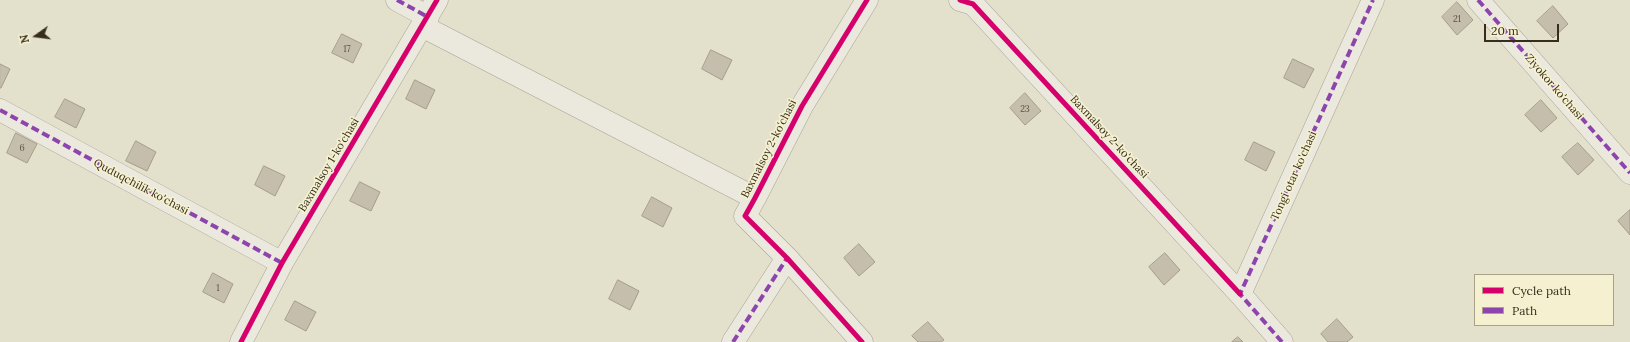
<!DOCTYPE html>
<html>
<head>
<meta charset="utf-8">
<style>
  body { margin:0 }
  #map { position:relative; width:1630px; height:342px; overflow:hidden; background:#e3e0cb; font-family:Lora,serif }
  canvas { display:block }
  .legend { position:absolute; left:1474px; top:274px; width:140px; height:52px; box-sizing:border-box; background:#f4f0d0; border:1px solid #a8a288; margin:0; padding:5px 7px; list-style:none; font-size:12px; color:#362d1d }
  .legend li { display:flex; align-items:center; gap:8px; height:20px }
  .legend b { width:20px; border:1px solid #a8a288 }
  .north { position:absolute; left:16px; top:16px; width:40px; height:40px; -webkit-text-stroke:3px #f4f0d0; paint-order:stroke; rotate:256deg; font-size:11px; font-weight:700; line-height:16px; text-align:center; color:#362d1d }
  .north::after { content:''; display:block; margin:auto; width:14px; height:18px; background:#362d1d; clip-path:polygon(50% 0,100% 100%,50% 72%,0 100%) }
  .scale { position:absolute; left:1484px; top:24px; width:75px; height:18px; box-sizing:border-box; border:2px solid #362d1d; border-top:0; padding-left:5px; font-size:12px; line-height:14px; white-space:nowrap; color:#362d1d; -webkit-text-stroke:3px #f4f0d0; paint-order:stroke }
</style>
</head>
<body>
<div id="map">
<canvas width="1630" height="342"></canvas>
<ul class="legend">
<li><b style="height:5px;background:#d6006c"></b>Cycle path</li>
<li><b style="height:5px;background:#8e44ad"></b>Path</li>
</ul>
<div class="north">N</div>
<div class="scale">20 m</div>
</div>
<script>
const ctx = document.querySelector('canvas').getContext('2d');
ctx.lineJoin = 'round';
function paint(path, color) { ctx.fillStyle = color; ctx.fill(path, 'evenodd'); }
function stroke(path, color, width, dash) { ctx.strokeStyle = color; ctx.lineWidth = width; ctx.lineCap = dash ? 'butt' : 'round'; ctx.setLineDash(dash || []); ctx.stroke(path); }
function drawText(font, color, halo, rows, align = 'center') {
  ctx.font = font + ' Lora,serif'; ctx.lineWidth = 3.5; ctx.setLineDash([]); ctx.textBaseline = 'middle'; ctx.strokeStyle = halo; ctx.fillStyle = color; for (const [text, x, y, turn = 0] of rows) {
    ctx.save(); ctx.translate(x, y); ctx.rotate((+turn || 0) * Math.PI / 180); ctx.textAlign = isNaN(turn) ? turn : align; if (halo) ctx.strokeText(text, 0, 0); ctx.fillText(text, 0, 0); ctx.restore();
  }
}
const building = new Path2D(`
  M1457 2 1473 20 1457 35 1442 17Z
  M1553 6 1568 24 1553 38 1537 21Z
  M342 34 362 44 353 63 332 53Z
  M711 50 732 60 722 80 702 69Z
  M1293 59 1314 69 1304 88 1284 78Z
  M0 64 10 69 1 88H0Z
  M415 80 435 90 426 109 406 99Z
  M1025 93 1041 111 1025 125 1010 108Z
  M65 99 85 109 76 128 55 117Z
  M1541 100 1557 118 1541 132 1525 115Z
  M16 133 37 144 27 163 7 153Z
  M136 141 156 152 147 171 126 161Z
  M1254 142 1275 152 1266 171 1245 160Z
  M1578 143 1594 160 1578 175 1562 157Z
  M264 166 285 176 275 196 255 185Z
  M360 182 380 192 371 211 350 201Z
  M652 197 672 208 663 227 642 216Z
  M1630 210V235L1618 221Z
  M859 244 875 262 859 276 844 258Z
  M1165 253 1180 270 1164 285 1149 267Z
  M213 273 233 284 224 303 203 292Z
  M618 280 639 291 630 310 609 299Z
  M295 301 316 312 306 331 285 320Z
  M1337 319 1353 337 1347 342H1328L1321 334Z
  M928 322 944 340 941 342H918L912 336Z
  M1238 337 1243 342H1232Z`);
paint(building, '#c6beac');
stroke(building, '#a39c8b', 1);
const street = new Path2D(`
  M397 0 428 17
  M960 0 973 4 1240 294
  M1478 0 1630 173
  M422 26 755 198
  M0 110 282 263
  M241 342 282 263 437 0
  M733 342 787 258
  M862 342 787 258 745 216 755 198 802 106 867 0
  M1282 342 1240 294 1373 0`);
stroke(street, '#a8a495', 23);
stroke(street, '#ebe9dd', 22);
stroke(new Path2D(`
  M397 0 428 17
  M1478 0 1630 173
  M0 110 282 263
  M733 342 787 258 788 260
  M1282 342 1240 294 1373 0`), '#8e44ad', 4, [8, 4]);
stroke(new Path2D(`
  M960 0 973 4 1240 294
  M241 342 282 263 437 0
  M862 342 787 258 745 216 755 198 802 106 867 0`), '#d6006c', 5);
drawText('9px', '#5a5141', null, [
  ["21",1457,19],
  ["17",347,49],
  ["23",1025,109],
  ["6",22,148],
  ["1",218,288]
]);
drawText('11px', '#362d1d', '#f4f0d0', [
  ["Ziyokor ko'chasi",1554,87,49],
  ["Baxmalsoy 2-ko'chasi",1109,137,47],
  ["Baxmalsoy 2-ko'chasi",769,149,-63],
  ["Baxmalsoy 1-ko'chasi",329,165,-59],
  ["Tongi otar ko'chasi",1294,176,-66],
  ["Quduqchilik ko'chasi",141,187,28]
]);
</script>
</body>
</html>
